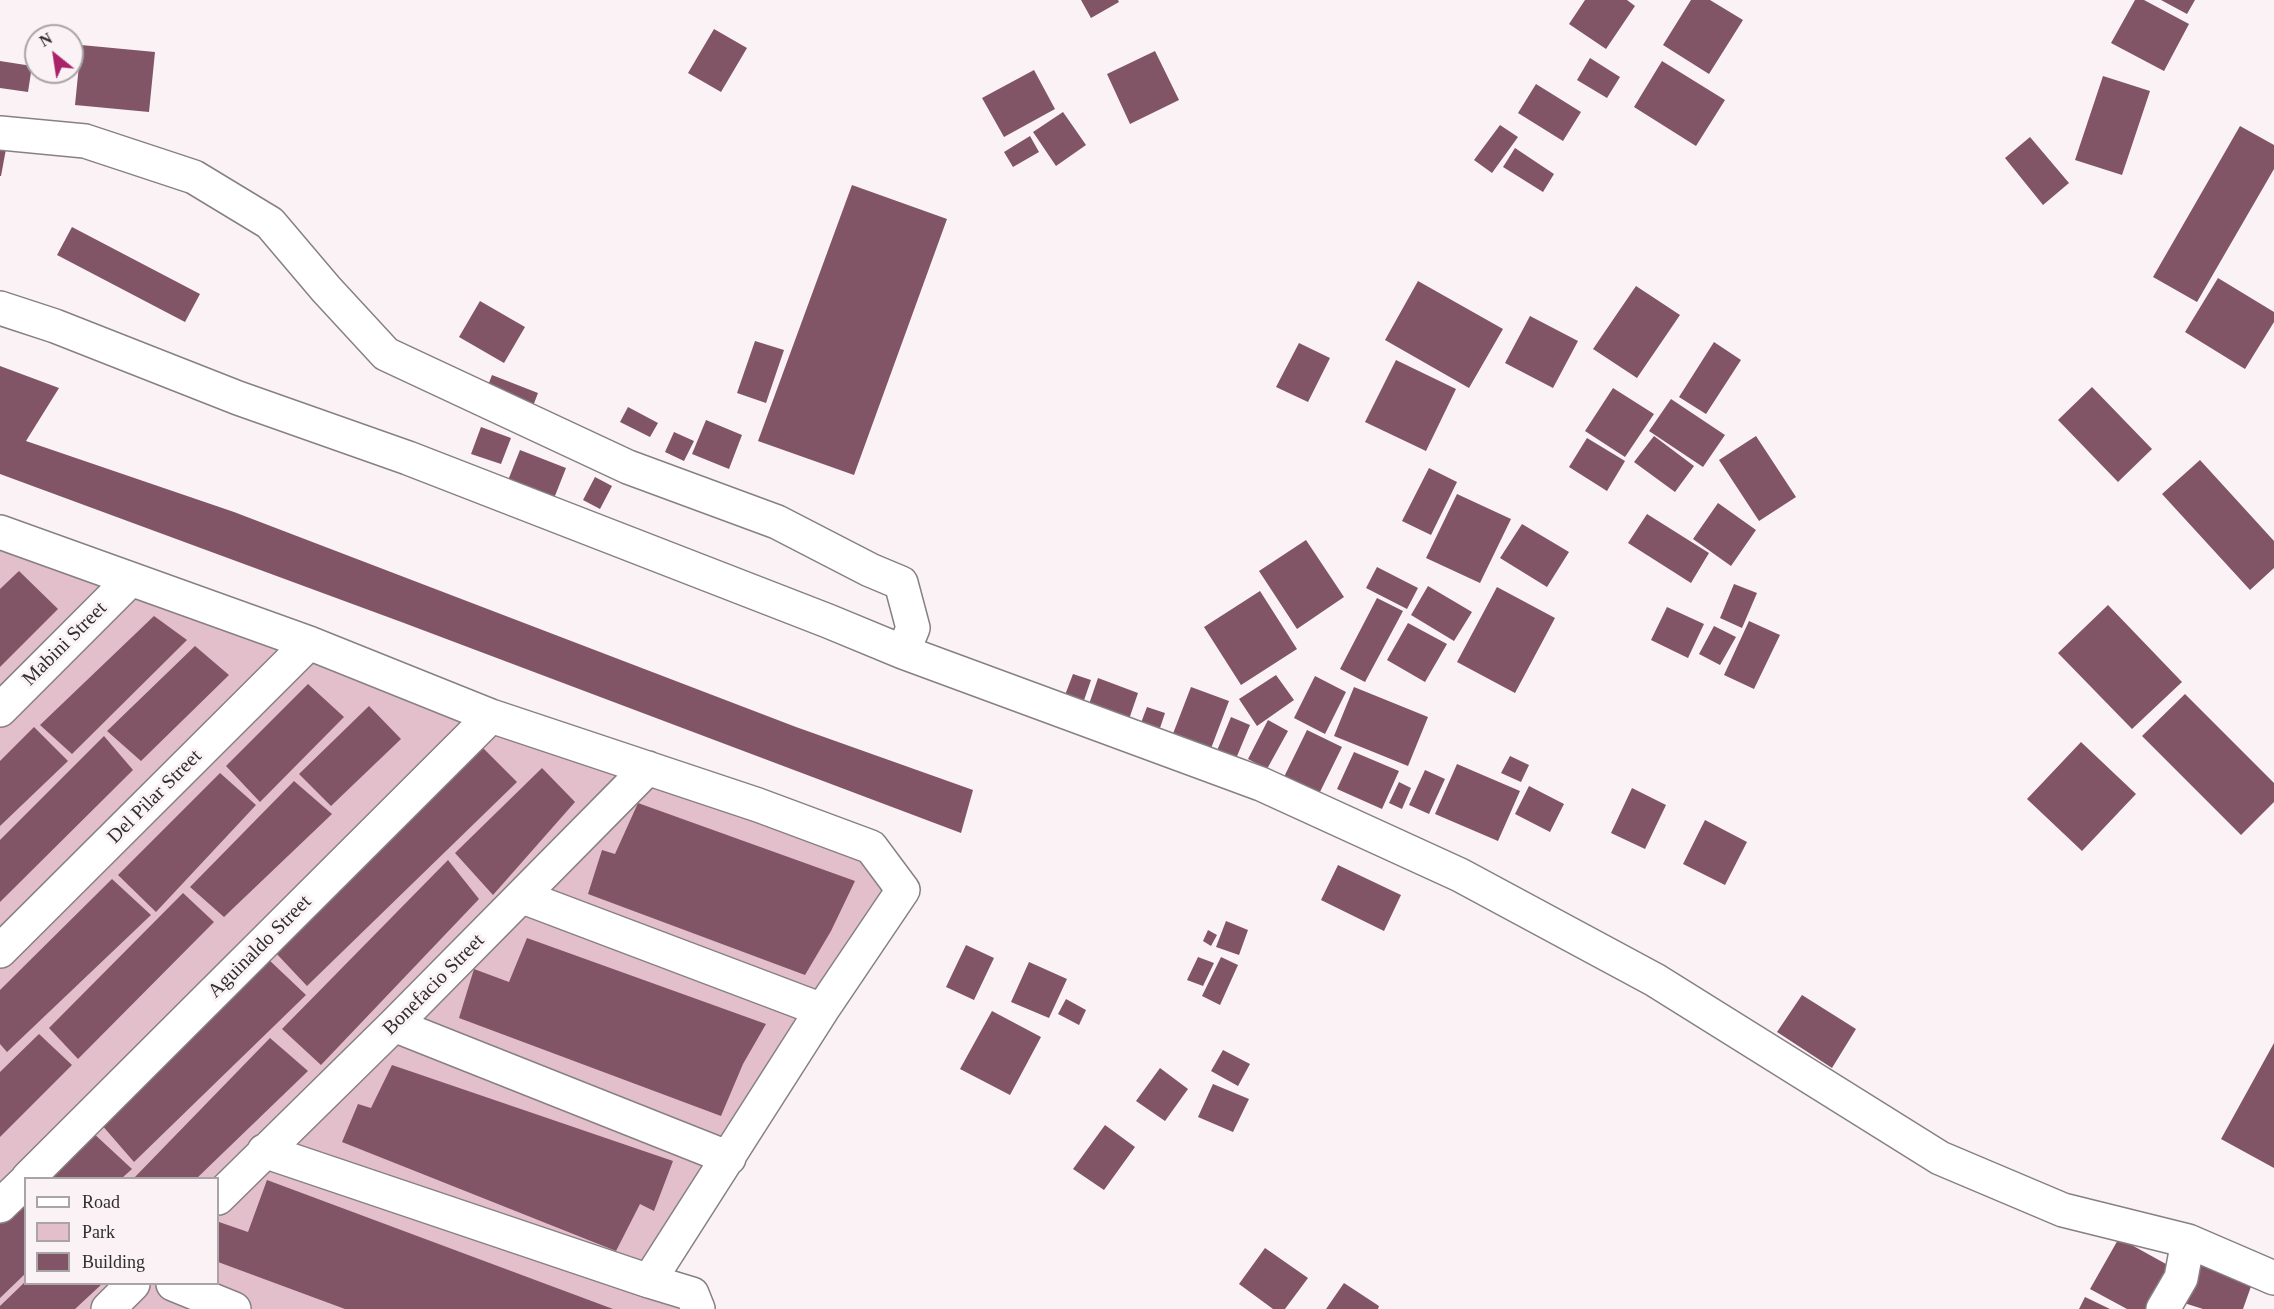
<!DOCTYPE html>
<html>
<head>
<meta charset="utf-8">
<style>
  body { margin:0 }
  #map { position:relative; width:2274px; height:1309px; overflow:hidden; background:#faf2f5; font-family:"Times New Roman",serif }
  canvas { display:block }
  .legend { position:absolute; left:24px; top:1177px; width:195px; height:108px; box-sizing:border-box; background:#faf2f5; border:2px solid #a9a4a6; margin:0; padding:8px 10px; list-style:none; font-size:18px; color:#302e2f }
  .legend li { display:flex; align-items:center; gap:12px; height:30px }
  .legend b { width:30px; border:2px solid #a9a4a6 }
  .north { position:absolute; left:24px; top:24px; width:60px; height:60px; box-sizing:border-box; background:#faf2f5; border:2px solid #a9a4a6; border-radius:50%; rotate:330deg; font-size:16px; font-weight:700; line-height:24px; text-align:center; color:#302e2f }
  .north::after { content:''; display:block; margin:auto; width:21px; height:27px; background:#aa2369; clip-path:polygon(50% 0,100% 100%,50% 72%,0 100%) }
</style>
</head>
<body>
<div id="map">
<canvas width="2274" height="1309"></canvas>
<ul class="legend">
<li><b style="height:8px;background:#fff"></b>Road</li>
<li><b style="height:16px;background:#e3becb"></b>Park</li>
<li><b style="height:16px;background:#815566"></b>Building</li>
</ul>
<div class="north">N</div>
</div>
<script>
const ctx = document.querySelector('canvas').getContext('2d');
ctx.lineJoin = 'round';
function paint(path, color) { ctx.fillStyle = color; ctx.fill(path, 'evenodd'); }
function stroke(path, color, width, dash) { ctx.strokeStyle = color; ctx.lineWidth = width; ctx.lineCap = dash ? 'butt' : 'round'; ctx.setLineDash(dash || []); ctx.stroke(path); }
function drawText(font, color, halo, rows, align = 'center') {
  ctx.font = font + ' "Times New Roman",serif'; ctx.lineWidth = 6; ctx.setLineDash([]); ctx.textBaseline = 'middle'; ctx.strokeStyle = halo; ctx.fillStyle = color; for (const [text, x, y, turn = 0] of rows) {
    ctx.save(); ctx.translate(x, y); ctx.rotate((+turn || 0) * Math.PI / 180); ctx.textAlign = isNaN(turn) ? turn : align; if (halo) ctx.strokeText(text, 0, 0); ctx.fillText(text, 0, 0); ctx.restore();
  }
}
paint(new Path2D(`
  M0 532 871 847 903 890 650 1281 698 1309H0ZM26 1178H218V1284H26Z`), '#e3becb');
paint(new Path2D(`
  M1081 0H1118L1119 2 1091 18Z
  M1585 0H1627L1635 6 1606 49 1569 24Z
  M1691 0H1710L1743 20 1709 74 1663 45Z
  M2135 0H2144L2189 24 2164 71 2111 43Z
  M2161 0H2195L2187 14Z
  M714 29 747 48 721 92 688 73Z
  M81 45 155 52 149 112 75 105Z
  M1155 51 1179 100 1130 124 1107 74Z
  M1590 58 1620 77 1607 98 1577 80Z
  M0 61 32 66 28 92 0 88Z
  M1662 61 1725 100 1696 146 1634 107Z
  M1034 70 1055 109 1004 137 982 98Z
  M2103 76 2150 91 2122 175 2075 160Z
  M1536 84 1581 112 1563 141 1518 113Z
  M1063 112 1086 145 1056 166 1033 132Z
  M1500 125 1518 137 1492 173 1474 160Z
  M2240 126 2274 145V169L2197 302 2153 277Z
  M1030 136 1039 152 1013 167 1004 152Z
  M2030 137 2069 183 2043 205 2005 158Z
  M0 148 6 149 1 176H0Z
  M1515 148 1554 174 1543 192 1503 167Z
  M852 185 947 219 854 475 758 441Z
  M72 227 200 294 185 322 57 255Z
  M2218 278 2274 312V322L2245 369 2185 332Z
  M1418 281 1503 329 1469 388 1385 340Z
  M1636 286 1680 315 1637 378 1593 349Z
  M480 301 525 327 504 363 459 337Z
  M1530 316 1578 341 1553 388 1505 363Z
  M755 341 784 350 766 403 737 393Z
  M1714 342 1741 360 1706 414 1679 397Z
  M1299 343 1330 358 1308 402 1276 387Z
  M1396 360 1456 389 1426 451 1365 422Z
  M0 366 59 388 26 441 234 512 796 727 973 790 961 833 404 623 0 474Z
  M492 375 538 393 533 406 487 388Z
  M2092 387 2152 449 2118 482 2058 420Z
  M1613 388 1654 414 1625 457 1585 431Z
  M1671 399 1725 435 1703 467 1649 431Z
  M628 407 658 423 650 437 620 422Z
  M706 420 742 435 729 469 692 454Z
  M481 427 511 438 501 464 471 454Z
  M674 432 694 441 684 461 665 452Z
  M1654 436 1694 466 1675 492 1634 462Z
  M1756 436 1796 497 1759 521 1719 460Z
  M1587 438 1625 461 1607 491 1569 467Z
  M520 450 566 468 551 506 505 488Z
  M2200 460 2274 541V568L2250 590 2162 494Z
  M1429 468 1457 482 1431 535 1402 521Z
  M595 477 612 486 600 509 583 500Z
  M1457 494 1511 519 1480 583 1426 558Z
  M1718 503 1756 530 1731 566 1693 539Z
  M1647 514 1709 553 1691 583 1628 543Z
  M1522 524 1569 552 1547 587 1500 558Z
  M1306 540 1344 597 1297 629 1259 571Z
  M1377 567 1418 588 1407 609 1366 588Z
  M19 571 58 609 0 667V589Z
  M1734 584 1757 593 1742 628 1720 618Z
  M1428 586 1472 612 1454 641 1411 615Z
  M1497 587 1555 618 1515 693 1457 662Z
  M1260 591 1297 649 1241 685 1204 627Z
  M1377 598 1403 611 1365 682 1340 669Z
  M2108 605 2182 682 2132 729 2058 653Z
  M1667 607 1704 624 1688 658 1651 640Z
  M154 616 187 640 72 754 40 725Z
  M1749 621 1780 635 1754 689 1724 675Z
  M1408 623 1447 644 1425 682 1387 660Z
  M1714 626 1736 637 1720 665 1699 654Z
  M195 646 229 675 141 761 107 731Z
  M1073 674 1091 680 1081 709 1062 703Z
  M1276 675 1294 700 1257 726 1239 699Z
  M1315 676 1346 692 1325 734 1294 718Z
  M1098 678 1138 693 1126 728 1086 713Z
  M308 684 344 717 260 802 226 766Z
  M1191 687 1229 701 1207 759 1169 744Z
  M1354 687 1428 717 1408 766 1334 736Z
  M2185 694 2274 783V802L2241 835 2142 736Z
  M369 706 401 739 331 806 299 774Z
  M1147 707 1165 713 1158 734 1139 728Z
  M1231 717 1250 725 1235 761 1216 753Z
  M1268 720 1288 731 1267 769 1248 759Z
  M34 727 68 761 0 826V761Z
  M1307 730 1342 747 1318 796 1283 779Z
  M104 736 133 770 0 902V840Z
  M2081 742 2136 794 2082 851 2027 799Z
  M481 746 517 782 307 986 274 951Z
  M1354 752 1399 771 1382 809 1337 789Z
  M1510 756 1529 765 1521 782 1501 773Z
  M1457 764 1520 791 1498 841 1435 814Z
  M542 768 575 802 493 895 455 853Z
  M1425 770 1445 779 1429 814 1409 805Z
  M220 773 256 805 156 912 118 875Z
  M294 781 332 814 224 917 190 887Z
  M1399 782 1411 788 1402 809 1389 803Z
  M1529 786 1564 804 1550 832 1515 814Z
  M1632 788 1666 805 1645 849 1611 833Z
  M638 803 855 881 831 931 805 975 588 894 602 850 615 854Z
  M1705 820 1747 842 1725 885 1683 864Z
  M448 860 479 899 321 1065 282 1029Z
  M1338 865 1401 895 1384 931 1321 900Z
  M112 879 151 915 7 1052 0 1044V990Z
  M183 893 214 922 78 1059 49 1028Z
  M1226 921 1248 930 1239 955 1216 947Z
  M1208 930 1217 935 1211 946 1203 941Z
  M527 938 766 1024 743 1064 721 1116 459 1018 474 969 509 982Z
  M966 945 994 958 974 1000 946 987Z
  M1198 957 1214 963 1203 986 1187 980Z
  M1221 957 1238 965 1220 1005 1202 996Z
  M267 958 306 995 134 1162 101 1124Z
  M1029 962 1067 979 1049 1018 1011 1002Z
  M1802 995 1856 1029 1832 1068 1777 1032Z
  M1066 999 1086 1010 1079 1025 1058 1014Z
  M992 1011 1041 1037 1010 1095 960 1069Z
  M39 1034 72 1065 0 1137V1072Z
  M270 1038 308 1071 197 1178H134Z
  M2274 1043V1168L2221 1139Z
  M1223 1050 1250 1064 1238 1086 1211 1071Z
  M392 1065 673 1161 654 1211 640 1204 616 1251 342 1142 358 1104 371 1108Z
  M1160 1068 1188 1089 1165 1121 1136 1101Z
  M1213 1084 1249 1099 1233 1132 1198 1117Z
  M1105 1125 1135 1147 1104 1190 1073 1169Z
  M91 1131 132 1169 122 1178H43Z
  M267 1180 613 1309H345L218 1262V1228L219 1222 248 1232Z
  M26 1196V1273L0 1298V1222Z
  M2119 1238 2175 1269 2152 1309H2127L2090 1289Z
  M1265 1248 1308 1278 1285 1309H1273L1239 1284Z
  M2199 1260 2254 1278 2243 1309H2203L2184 1303Z
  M26 1281V1284H102L75 1309H0V1306Z
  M1344 1283 1379 1306 1378 1309H1326Z
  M2085 1297 2110 1309H2079Z`), '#815566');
const street = new Path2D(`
  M0 133 85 141 194 177 270 223 326 289 386 354 628 467 777 522 870 570 901 583 913 628 903 652
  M0 308 55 326 238 398 408 458 828 621 903 652 1261 784 1460 875 1655 980 1940 1158 2063 1210 2188 1241 2274 1278
  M0 532 309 643 491 716 758 805 871 847 903 890 822 1010 649 1281 692 1294 698 1309
  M0 710 131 579
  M523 897 822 1010
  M0 951 309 643
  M394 1025 729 1158
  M264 1151 649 1281
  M28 1178 491 716
  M218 1198 394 1025 648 768
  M0 1206 26 1181
  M173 1284 234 1309
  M108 1309 133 1284
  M2163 1309 2181 1278 2188 1241`);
stroke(street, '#878083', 36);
stroke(street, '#fff', 33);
drawText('20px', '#302e2f', '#faf2f5', [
  ["Mabini Street",65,644,-45],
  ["Del Pilar Street",155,797,-45],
  ["Aguinaldo Street",260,947,-45],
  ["Bonefacio Street",434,985,-45]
]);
</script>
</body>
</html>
